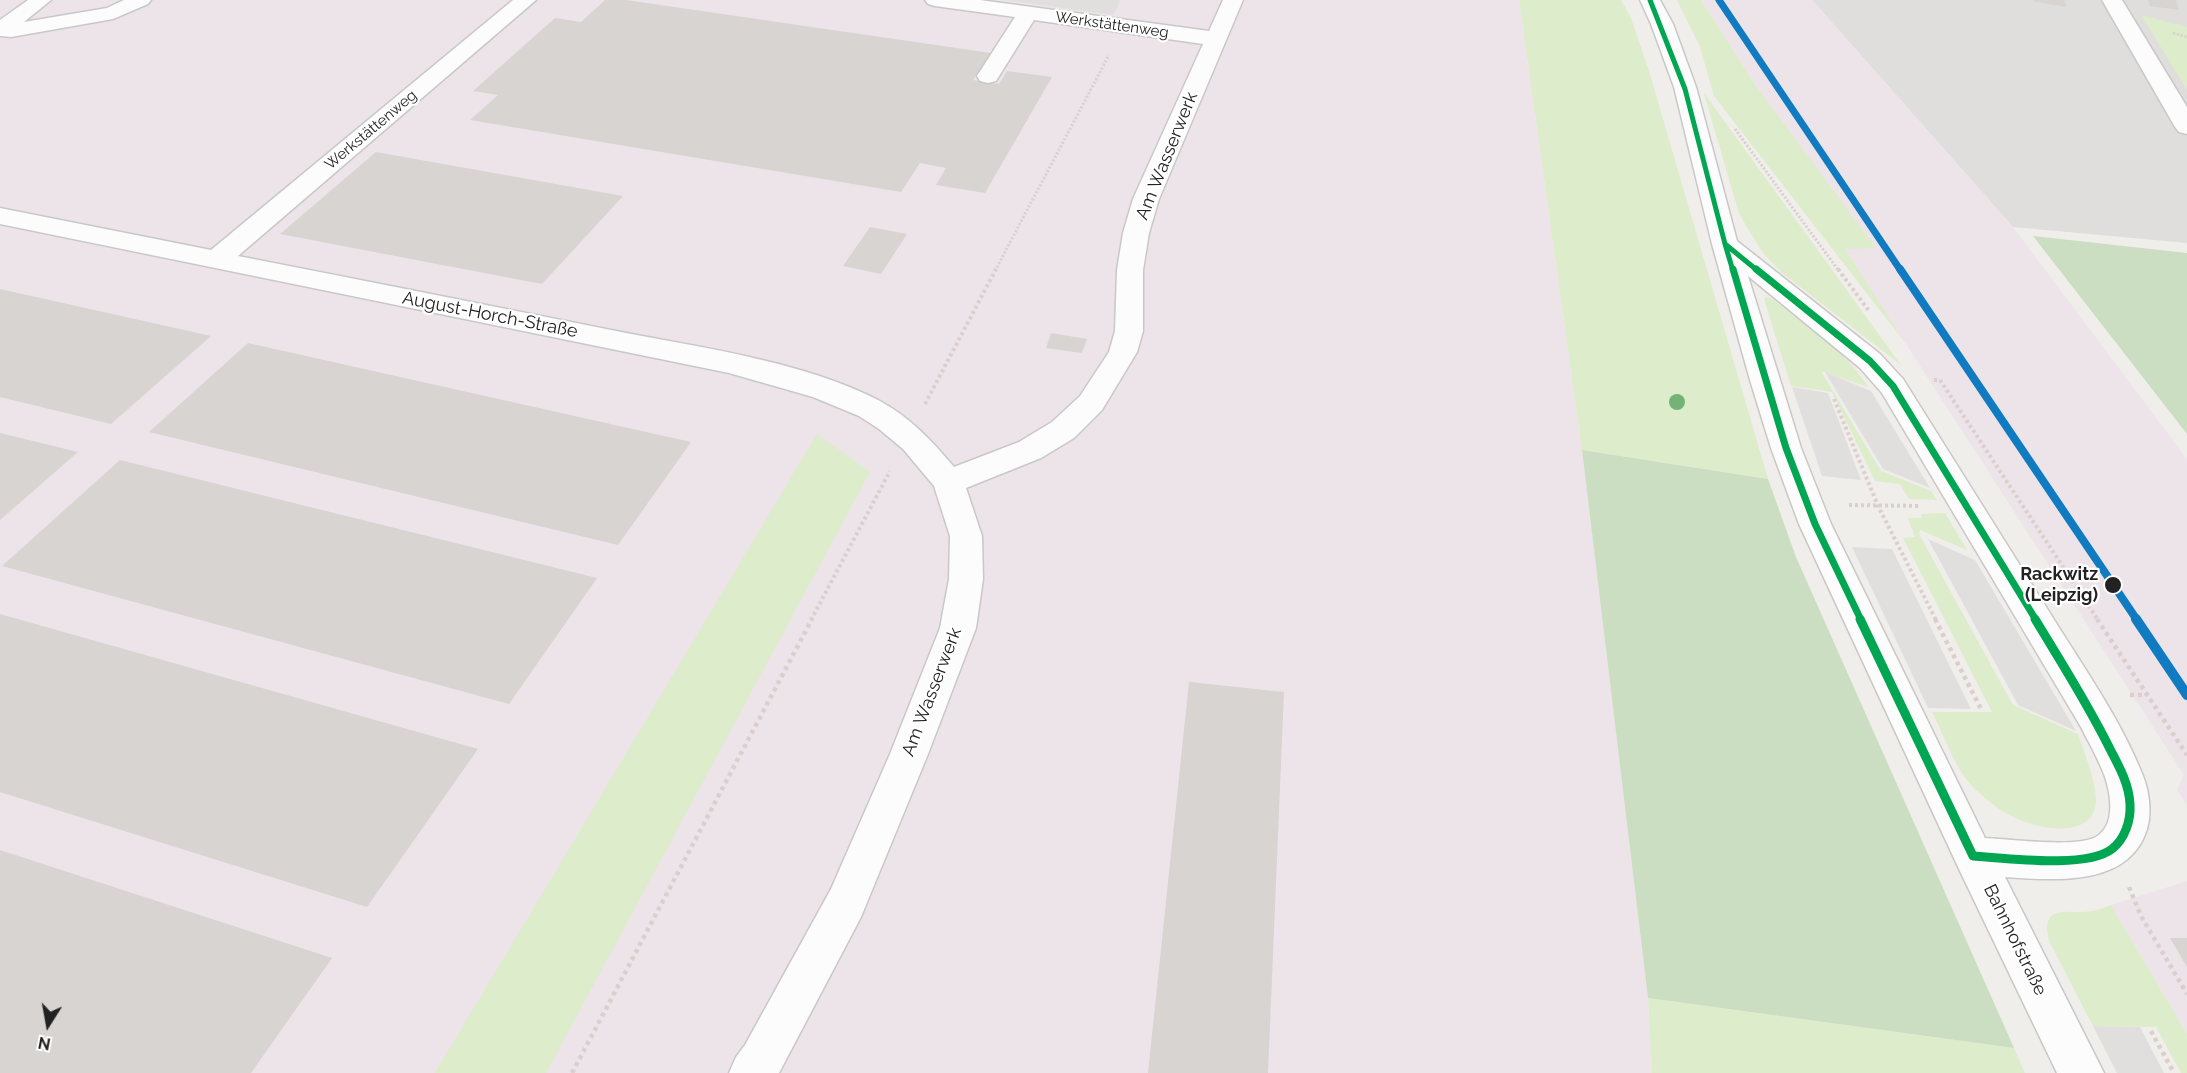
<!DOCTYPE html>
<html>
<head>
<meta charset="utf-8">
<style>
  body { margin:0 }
  #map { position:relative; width:2187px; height:1073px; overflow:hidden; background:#f0eeeb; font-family:Raleway,sans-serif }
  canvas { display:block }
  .north { position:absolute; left:18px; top:995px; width:60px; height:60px; -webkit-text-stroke:4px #fff; paint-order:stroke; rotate:191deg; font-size:16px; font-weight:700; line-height:24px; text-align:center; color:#222 }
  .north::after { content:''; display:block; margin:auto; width:21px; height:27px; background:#222; clip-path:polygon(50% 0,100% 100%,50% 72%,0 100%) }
</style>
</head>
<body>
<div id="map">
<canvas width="2187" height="1073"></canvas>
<div class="north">N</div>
</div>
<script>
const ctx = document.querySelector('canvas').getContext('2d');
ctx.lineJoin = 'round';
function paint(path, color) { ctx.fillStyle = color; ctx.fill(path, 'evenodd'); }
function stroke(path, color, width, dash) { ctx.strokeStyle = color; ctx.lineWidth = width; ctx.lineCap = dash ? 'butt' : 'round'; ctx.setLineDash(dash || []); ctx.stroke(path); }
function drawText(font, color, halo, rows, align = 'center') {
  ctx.font = font + ' Raleway,sans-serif'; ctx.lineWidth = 4.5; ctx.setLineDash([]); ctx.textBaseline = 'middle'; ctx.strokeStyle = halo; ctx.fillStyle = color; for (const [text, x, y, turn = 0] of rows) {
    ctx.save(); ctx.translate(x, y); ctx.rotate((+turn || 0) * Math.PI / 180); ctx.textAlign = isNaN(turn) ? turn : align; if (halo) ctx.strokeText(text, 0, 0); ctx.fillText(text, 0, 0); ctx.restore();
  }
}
paint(new Path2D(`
  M1812 0H2187V243L2013 227Z`), '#dfdedc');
paint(new Path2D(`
  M0 0H1519L1582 450 1648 998 1652 1073H0Z
  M1701 0H1812L2013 227 2187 459V806L2177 790 2184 775 1844 248H1875L1754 83Z
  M2187 881V1034L2111 905Z`), '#ede4e9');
paint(new Path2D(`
  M1519 0H1621L1631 18 1649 71 1768 479 1582 450Z
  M1677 0H1701L1754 83 1876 248 1845 249 1906 344 1714 96 1700 47Z
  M2141 15 2187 27V90Z
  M1704 93 1901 365 1781 272 1763 253 1739 214Z
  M1767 297 1771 298C1804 325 1846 350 1868 387L1821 371 1881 471 1931 491 1937 500 1909 499 1900 484 1875 481 1832 392 1791 386 1764 299Z
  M817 434 870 472 546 1073H435Z
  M1945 513 1967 550 1920 530 1919 534 2013 705 2078 734C2084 752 2096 781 2096 800 2096 839 2041 830 2018 819 2003 813 1989 802 1977 791 1955 771 1945 737 1932 712H1992L1903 538 1915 537 1908 518H1922L1921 514Z
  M2111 905 2187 1034V1073H2181L2156 1027 2093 1026 2049 941C2040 902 2067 915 2092 911 2098 910 2105 907 2111 905Z
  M1648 998 2014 1048 2025 1073H1652Z`), '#ddeccb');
paint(new Path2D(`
  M2033 236 2187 253V434Z
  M1582 450 1768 479 1796 557 2014 1048 1648 998Z`), '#cbdec1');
paint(new Path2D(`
  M1005 0H1121L1113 15Z
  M1825 372 1871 391 1930 488 1883 469Z
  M1792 387 1828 393 1861 480 1822 476Z
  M1928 539 1975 560 2076 731 2018 705Z
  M1852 547 1892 549 1971 709 1928 708Z
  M2093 1026 2140 1027 2164 1073H2117Z`), '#e0dfde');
paint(new Path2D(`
  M605 0H626L991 53 973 80 999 84 1007 71 1052 77 985 193 936 185 946 168 920 163 901 192 470 120 498 95 473 91 555 18 581 22Z
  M2033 0H2065L2066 7 2033 1Z
  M2148 0H2176L2179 10 2150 6Z
  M376 152 623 196 542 284 280 234Z
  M870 227 907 234 881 274 843 266Z
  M0 289 211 336 111 424 0 397Z
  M1051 333 1087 339 1082 353 1046 348Z
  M248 343 691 442 618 545 149 432Z
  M0 433 78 452 0 520Z
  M120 460 597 578 509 704 2 566Z
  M0 614 478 749 367 907 0 792Z
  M1189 682 1284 692 1268 1073H1148Z
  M0 850 332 958 251 1073H0Z
  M2170 938H2187V967Z`), '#d7d4d2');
const minor = new Path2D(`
  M28 0H51L24 22 107 8 124 0H151L148 4 113 19 11 37 0 36V20Z
  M513 0H536L238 256C366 281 493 306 621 332 704 348 805 362 880 401 911 418 932 441 954 467L1019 442 1052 422 1080 396 1109 352 1115 331 1117 270 1123 233 1133 199 1203 44 1034 20 996 81 988 83 980 81 977 76 1015 17 935 6 928 4 925 0H980L1209 31 1223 0H1243L1159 199 1149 233 1143 270V331L1137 352 1102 410 1074 438 1041 458 966 488 982 536 983 579 976 628 928 754 861 917 779 1073H729L736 1057 745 1045 831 889 890 754 940 628 949 579 950 536 934 486 903 449 879 429 859 416 813 397 729 373 0 224V208L211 250Z
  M1640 0H1660L1673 24 1696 87 1737 241 1880 354 1903 379C1953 459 2003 538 2053 618 2084 668 2121 720 2143 776 2149 791 2152 813 2147 829 2129 888 2053 880 2005 877L2104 1073H2057L1959 869 1799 524 1771 448 1750 380 1712 244 1674 87 1651 24ZM1748 276 1860 368 1882 393 2081 727C2089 743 2099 760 2105 777 2111 795 2116 825 2096 837 2075 848 2010 839 1985 838L1831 524 1801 448Z
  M2102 0H2122L2187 107V134L2179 132 2175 127Z`);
stroke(minor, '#c9c8c7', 3);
stroke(new Path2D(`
  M2173 33 2187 37
  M1735 129 1839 271
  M995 271 1109 55`), '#dccecd', 3, [2, 2]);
stroke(new Path2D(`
  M1838 269 1869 311
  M1934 380H1940L2098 620
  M1834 399 1878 506 1936 620
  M925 404 996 269
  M1849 505 1920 506
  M811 620 890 471`), '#dccecd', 4, [3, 3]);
stroke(new Path2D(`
  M1935 619 1981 709
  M2097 619 2187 755
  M2130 695H2147
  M2129 887 2141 916 2187 994
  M2151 1031 2174 1073
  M572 1073 812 619`), '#dccecd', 4.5, [4, 4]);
paint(minor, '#fdfcfc');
stroke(new Path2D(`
  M1650 0 1685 89 1725 244
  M1733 271 1725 244 1758 271`), '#00a651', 5);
stroke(new Path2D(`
  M1733 269 1786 448 1815 524 1861 620
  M1756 269 1870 361 1893 386 2036 620`), '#00a651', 7);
stroke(new Path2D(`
  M1860 619 1973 856C2006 858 2086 869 2112 849 2125 839 2131 820 2130 804 2129 784 2119 766 2110 749 2088 704 2061 662 2035 619`), '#00a651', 9);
stroke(new Path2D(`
  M1719 0 1901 271`), '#107bc0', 7);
stroke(new Path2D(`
  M1900 269 2137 620`), '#107bc0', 8);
stroke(new Path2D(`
  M2136 619 2187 695`), '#107bc0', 10);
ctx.fillStyle = '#73b476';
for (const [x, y] of [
  [1677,402]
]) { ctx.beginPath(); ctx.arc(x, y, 8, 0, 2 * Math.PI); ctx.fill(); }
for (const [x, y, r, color] of [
  [2113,585,9,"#222"]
]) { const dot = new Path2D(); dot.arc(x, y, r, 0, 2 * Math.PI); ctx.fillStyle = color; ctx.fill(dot); stroke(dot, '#fff', 2); }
drawText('15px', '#222', '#fff', [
  ["Werkstättenweg",1112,25,8],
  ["Werkstättenweg",371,130,-40]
]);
drawText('18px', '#222', '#fff', [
  ["Am Wasserwerk",1167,156,-68],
  ["August-Horch-Straße",490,315,11],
  ["Am Wasserwerk",932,692,-69],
  ["Bahnhofstraße",2015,940,64]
]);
drawText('bold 18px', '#222', '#fff', [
  ["Rackwitz",2098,575],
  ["(Leipzig)",2098,596]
], 'right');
</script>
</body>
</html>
